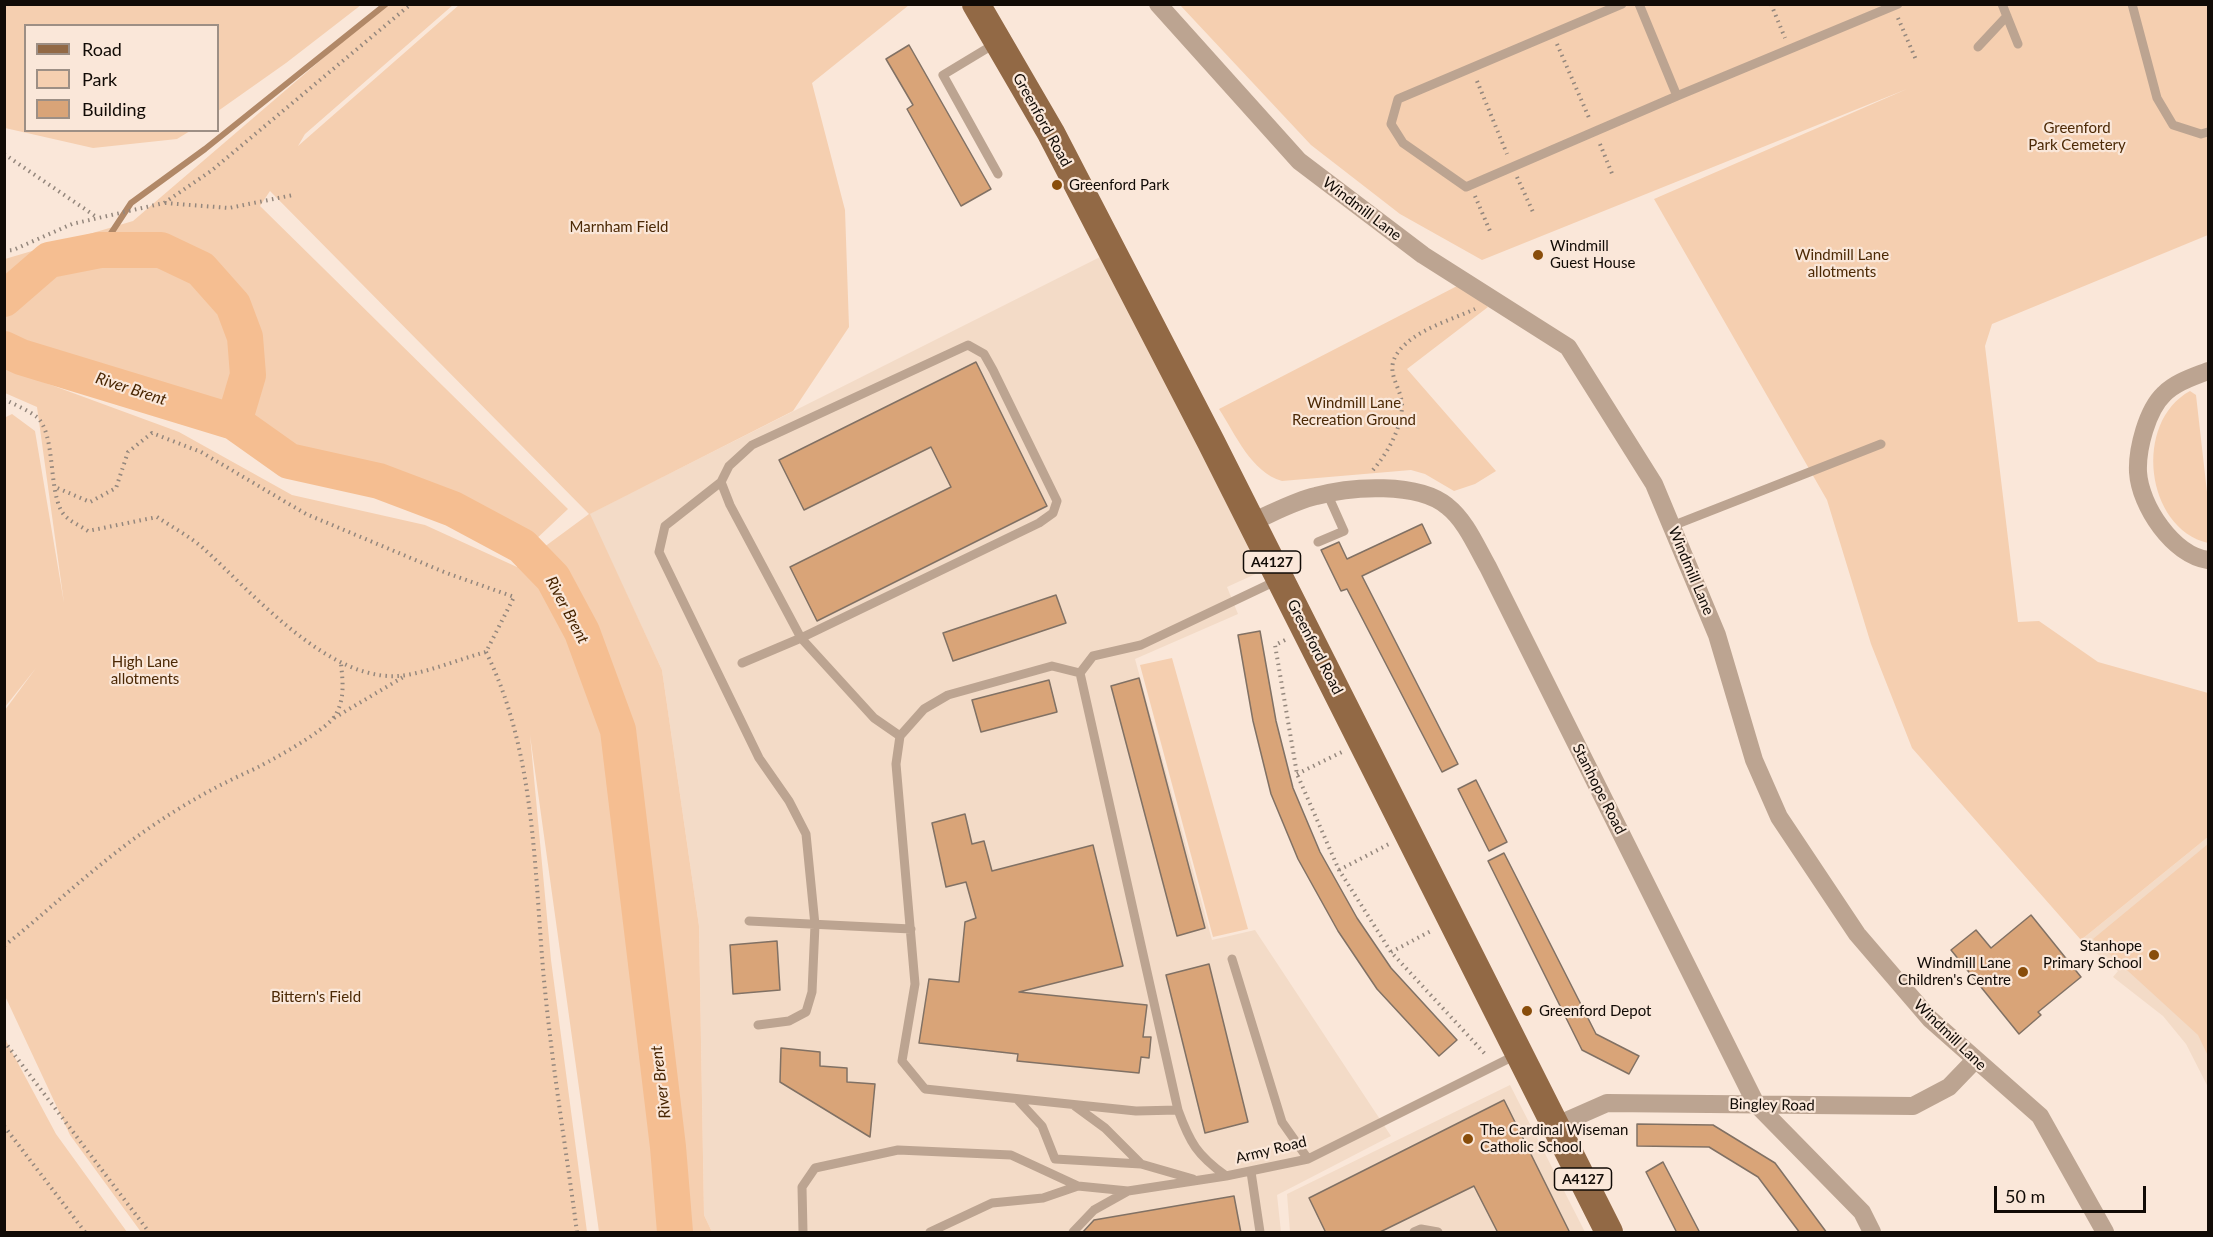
<!DOCTYPE html>
<html>
<head>
<meta charset="utf-8">
<style>
  body { margin:0 }
  #map { position:relative; width:2213px; height:1237px; overflow:hidden; background:#fae7d9; font-family:Lato,sans-serif }
  canvas { display:block }
  .frame { position:absolute; inset:0; border:6px solid #110b06; pointer-events:none }
  .legend { position:absolute; left:24px; top:24px; width:195px; height:108px; box-sizing:border-box; background:#fae7d9; border:2px solid #9d8f85; margin:0; padding:8px 10px; list-style:none; font-size:18px; color:#110b06 }
  .legend li { display:flex; align-items:center; gap:12px; height:30px }
  .legend b { width:30px; border:2px solid #9d8f85 }
  .scale { position:absolute; left:1994px; top:1186px; width:152px; height:27px; box-sizing:border-box; border:3px solid #110b06; border-top:0; padding-left:8px; font-size:18px; line-height:21px; white-space:nowrap; color:#110b06; -webkit-text-stroke:4px #fae7d9; paint-order:stroke }
</style>
</head>
<body>
<div id="map">
<canvas width="2213" height="1237"></canvas>
<div class="frame"></div>
<ul class="legend">
<li><b style="height:8px;background:#926945"></b>Road</li>
<li><b style="height:16px;background:#f5cfb0"></b>Park</li>
<li><b style="height:16px;background:#d9a478"></b>Building</li>
</ul>
<div class="scale">50 m</div>
</div>
<script>
const ctx = document.querySelector('canvas').getContext('2d');
ctx.lineJoin = 'round';
function paint(path, color) { ctx.fillStyle = color; ctx.fill(path, 'evenodd'); }
function stroke(path, color, width, dash) { ctx.strokeStyle = color; ctx.lineWidth = width; ctx.lineCap = dash ? 'butt' : 'round'; ctx.setLineDash(dash || []); ctx.stroke(path); }
function drawText(font, color, halo, rows, align = 'center') {
  ctx.font = font + ' Lato,sans-serif'; ctx.lineWidth = 4.5; ctx.setLineDash([]); ctx.textBaseline = 'middle'; ctx.strokeStyle = halo; ctx.fillStyle = color; for (const [text, x, y, turn = 0] of rows) {
    ctx.save(); ctx.translate(x, y); ctx.rotate((+turn || 0) * Math.PI / 180); ctx.textAlign = isNaN(turn) ? turn : align; if (halo) ctx.strokeText(text, 0, 0); ctx.fillText(text, 0, 0); ctx.restore();
  }
}
paint(new Path2D(`
  M1110 252 1273 566 1227 587 1238 614 1135 659 1212 940 1255 930 1391 1136 1277 1195 1281 1232H712L704 1215 699 926 662 670 589 514Z
  M2208 837V1087L2186 1044 2163 1016 2113 977 2118 971 2081 940Z
  M1510 1085 1585 1232H1290L1287 1194Z`), '#f3dbc7');
paint(new Path2D(`
  M4 5 5 4 361 5 286 63 218 111V26H26V130L190 131 177 139 93 148 5 128Z
  M385 5H453L305 134 298 146 459 5H909L812 83 845 210 849 327 793 411 590 514 662 670 699 926 704 1215 712 1232H599L530 735 551 960 587 1232H141L70 1135 5 996V710L36 668 5 707 4 418 12 414 35 431 64 603 37 407 5 393V368L179 432 292 495 425 525 517 567 589 514 270 191 260 206 568 509 533 542 419 483 295 453 289 457 233 422 21 357 5 346V259L133 221Z
  M1180 5H2208V235L1992 324 1985 346 2018 622 2039 621 2098 662 2208 693V837L2081 940 1912 748 1871 644 1827 500 1654 199 1907 89 1482 260 1400 214 1311 145Z
  M1459 285 1488 307 1407 369 1496 471 1475 484 1454 491 1425 474 1411 470 1282 481C1251 472 1236 435 1219 409Z
  M2190 391 2196 395 2208 501V543C2145 528 2133 422 2190 391Z
  M1172 658 1248 929 1213 937 1140 665Z
  M2208 844V1056L2198 1035 2093 939Z
  M5 1039 56 1134 127 1232H5Z`), '#f5cfb0');
stroke(new Path2D(`
  M100 250 131 203 205 149 386 4`), '#b18867', 6);
stroke(new Path2D(`
  M4 299 49 260 100 250H161L201 269 233 305 245 337 248 375 234 422
  M4 349 21 357 234 422 289 461 379 481 453 509 522 546 553 578 582 632 618 730 668 1147 675 1232`), '#f5be91', 36);
const building = new Path2D(`
  M909 45 991 189 961 206 907 109 913 105 886 59Z
  M976 362 1047 506 817 621 790 567 951 487 931 447 804 510 779 460Z
  M1422 524 1431 543 1362 576 1458 764 1442 772 1347 589 1341 591 1321 550 1339 542 1347 559Z
  M1056 595 1066 623 953 661 943 633Z
  M1260 631 1276 721 1293 788 1320 852 1357 918 1391 968 1457 1040 1439 1056 1377 989 1338 931 1298 859 1271 794 1253 721 1238 635Z
  M1139 678 1205 928 1177 936 1111 686Z
  M1049 680 1057 712 981 732 972 700Z
  M1476 780 1507 842 1489 851 1458 789Z
  M965 814 972 844 984 841 992 871 1093 845 1123 966 1019 992 1147 1005 1143 1037H1151L1149 1058 1141 1057 1139 1073 1017 1061 1018 1054 919 1043 929 979 959 982 965 922 976 918 966 882 946 887 932 823Z
  M1504 853 1596 1034 1639 1056 1629 1074 1582 1050 1488 861Z
  M2031 915 2081 977 2038 1012 2041 1015 2019 1034 1951 950 1976 930 1991 948Z
  M777 941 780 990 733 994 730 945Z
  M1209 964 1248 1122 1205 1133 1166 975Z
  M781 1048 820 1052V1066L847 1068V1082L875 1084 870 1137 780 1082Z
  M1504 1100 1570 1233H1498L1474 1186 1378 1233H1326L1309 1198Z
  M1637 1124 1713 1125 1775 1163 1827 1233H1800L1758 1177 1709 1147 1637 1146Z
  M1663 1162 1700 1233H1677L1646 1172Z
  M1234 1196 1241 1233H1082L1094 1220Z`);
paint(building, '#d9a478');
stroke(building, '#817164', 1.5);
stroke(new Path2D(`
  M1771 4 1785 38
  M1898 18 1917 62
  M1557 44 1590 120
  M1477 81 1507 154
  M1600 144 1613 176
  M4 154 98 218
  M1517 177 1533 212
  M1475 196 1490 231
  M165 203 229 208 293 195
  M4 251 13 250 72 224 164 203 211 171 411 4
  M4 399C15 405 28 410 37 417 56 435 48 488 62 512 68 521 79 525 88 531L157 517C172 527 189 536 203 548 252 592 333 688 407 675 434 670 460 659 486 652L514 597 444 572 306 514 201 452 152 433 128 452 116 488 90 502 55 487
  M1373 470C1388 452 1400 431 1402 408 1403 387 1382 372 1399 351 1415 330 1451 320 1475 309
  M1285 640 1275 645 1297 774 1339 870 1391 952 1486 1055
  M486 652C536 753 534 871 544 980 552 1065 566 1149 577 1232
  M334 718 405 676
  M1297 774 1342 752
  M1339 870 1389 844
  M4 946C37 920 67 892 99 866 145 828 196 795 250 771 266 764 325 731 334 717 345 701 343 683 341 664
  M1391 952 1431 931
  M4 1041 149 1232
  M4 1126 85 1232`), '#94877d', 4, [1.5, 4.5]);
stroke(new Path2D(`
  M1622 4 1398 99 1391 124 1403 143 1466 187 1677 96
  M1639 4 1677 96 1898 4
  M2002 4 2018 44
  M2132 4 2157 98 2173 125 2201 134 2208 132
  M996 43 943 75 998 174
  M1978 47 2007 16
  M721 482 665 526 659 552 759 758 789 801 806 834 815 925 812 992 806 1012 789 1021 758 1025
  M1672 526 1881 444
  M1318 542 1344 531 1327 493
  M742 663 801 638 1039 523 1053 513 1057 501 993 370 984 354 968 345 752 445 729 466 721 482 730 505 801 638 874 718 900 736
  M1080 673 1052 666 948 695 924 709 900 736 896 764 915 984 902 1061 925 1089 1136 1111 1178 1110
  M749 921 911 929
  M1232 959 1282 1122 1308 1159
  M1017 1099 1042 1126 1055 1159 1141 1164
  M1075 1106 1105 1128 1141 1164 1193 1179
  M1251 1172 1260 1232
  M1226 1176C1197 1155 1190 1143 1178 1110L1080 673 1093 656 1141 645 1278 580
  M803 1232 802 1187 815 1168 898 1150 1011 1155 1078 1186 1128 1191 1226 1176 1308 1159 1516 1055
  M930 1232 992 1203 1043 1198 1078 1186
  M1073 1232 1094 1210 1128 1191
  M1414 1232 1421 1229 1438 1232`), '#bca491', 9);
stroke(new Path2D(`
  M1158 4 1299 161 1423 255 1568 347 1654 484 1717 635 1754 760 1779 817 1857 934 1930 1019 2040 1116 2105 1232
  M2208 371C2193 377 2176 382 2164 394 2147 410 2137 449 2138 472 2140 506 2173 555 2208 560
  M1252 522C1273 513 1294 501 1316 496 1351 486 1418 482 1447 506 1466 521 1476 546 1488 567L1756 1104 1862 1212 1872 1232
  M1557 1125 1607 1103 1913 1106 1949 1087 1975 1060`), '#bca491', 18);
stroke(new Path2D(`
  M976 4 1051 133 1211 442 1609 1232`), '#926945', 28);
for (const [x, y, r, color] of [
  [1057,185,6,"#894d0a"],
  [1538,255,6,"#894d0a"],
  [2154,955,6,"#894d0a"],
  [2023,972,6,"#894d0a"],
  [1527,1011,6,"#894d0a"],
  [1468,1139,6,"#894d0a"]
]) { const dot = new Path2D(); dot.arc(x, y, r, 0, 2 * Math.PI); ctx.fillStyle = color; ctx.fill(dot); stroke(dot, '#fae7d9', 2); }
for (const [x, y, w] of [
  [1272,562,57],
  [1583,1179,57]
]) { const box = new Path2D(); box.roundRect(x - w / 2, y - 11, w, 22, 4.5); ctx.fillStyle = '#fae7d9'; ctx.fill(box); stroke(box, '#110b06', 1.5); }
drawText('bold 14px', '#110b06', null, [
  ["A4127",1272,562],
  ["A4127",1583,1179]
]);
drawText('15px', '#110b06', '#fae7d9', [
  ["Greenford Road",1042,120,61],
  ["Windmill Lane",1362,209,37],
  ["Windmill Lane",1691,571,67],
  ["Greenford Road",1315,647,63],
  ["Stanhope Road",1599,789,63],
  ["Windmill Lane",1950,1035,44],
  ["Bingley Road",1772,1105,1],
  ["Army Road",1271,1150,-14]
]);
drawText('15px', '#4c2905', '#fae7d9', [
  ["Greenford",2077,128],
  ["Park Cemetery",2077,145],
  ["Marnham Field",619,227],
  ["Windmill Lane",1842,255],
  ["allotments",1842,272],
  ["Windmill Lane",1354,403],
  ["Recreation Ground",1354,420],
  ["High Lane",145,662],
  ["allotments",145,679],
  ["Bittern's Field",316,997]
]);
drawText('15px', '#110b06', '#fae7d9', [
  ["Greenford Park",1069,185],
  ["Windmill",1550,246],
  ["Guest House",1550,263],
  ["Stanhope",2142,946,"right"],
  ["Primary School",2142,963,"right"],
  ["Windmill Lane",2011,963,"right"],
  ["Children's Centre",2011,980,"right"],
  ["Greenford Depot",1539,1011],
  ["The Cardinal Wiseman",1480,1130],
  ["Catholic School",1480,1147]
], 'left');
drawText('italic 16px', '#472400', '#fae7d9', [
  ["River Brent",131,389,18],
  ["River Brent",567,610,62],
  ["River Brent",661,1082,-97]
]);
</script>
</body>
</html>
